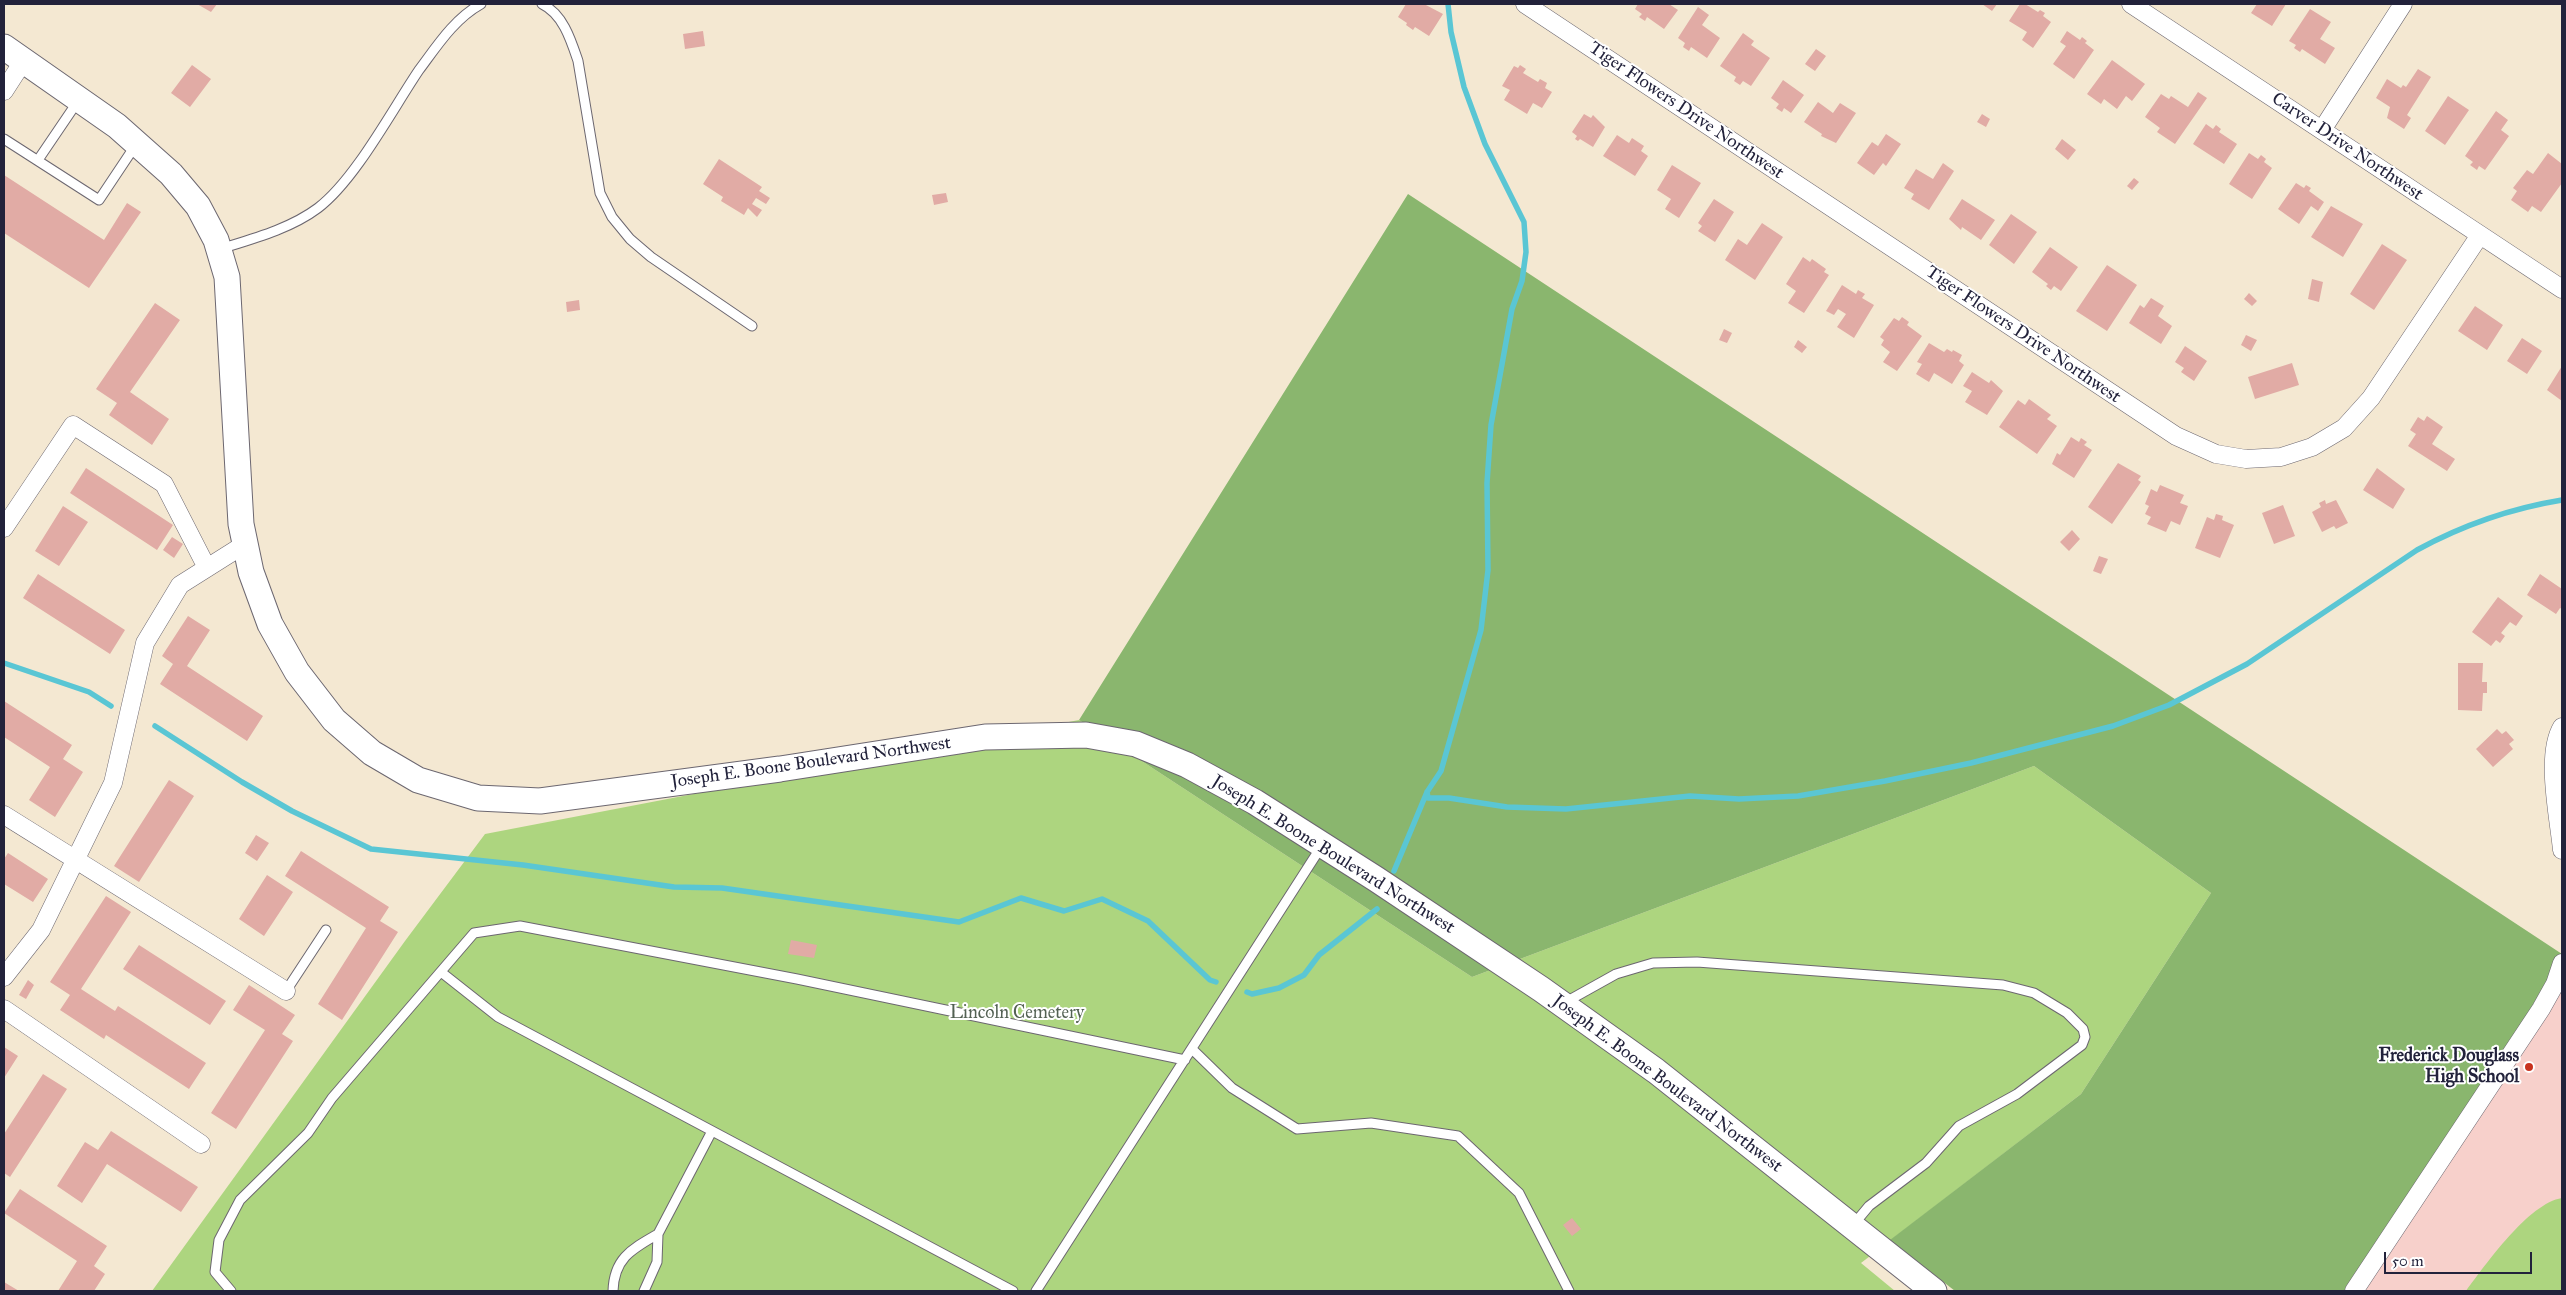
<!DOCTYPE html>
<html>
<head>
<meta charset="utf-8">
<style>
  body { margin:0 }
  #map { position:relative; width:2566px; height:1295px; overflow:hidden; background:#f4e8d2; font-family:"IM FELL Great Primer",serif }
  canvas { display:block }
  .frame { position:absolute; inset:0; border:5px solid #22223b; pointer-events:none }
  .scale { position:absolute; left:2384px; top:1252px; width:148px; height:22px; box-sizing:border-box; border:2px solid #22223b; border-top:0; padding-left:6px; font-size:15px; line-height:18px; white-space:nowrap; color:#22223b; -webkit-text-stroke:4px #fff; paint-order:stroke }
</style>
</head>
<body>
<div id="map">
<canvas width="2566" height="1295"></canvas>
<div class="frame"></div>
<div class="scale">50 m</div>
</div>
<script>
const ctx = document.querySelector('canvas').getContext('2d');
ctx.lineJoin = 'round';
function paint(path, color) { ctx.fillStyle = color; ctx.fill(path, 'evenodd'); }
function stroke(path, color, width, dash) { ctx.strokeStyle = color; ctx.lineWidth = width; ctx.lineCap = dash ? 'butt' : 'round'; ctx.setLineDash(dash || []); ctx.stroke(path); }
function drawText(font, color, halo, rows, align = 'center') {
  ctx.font = font + ' "IM FELL Great Primer",serif'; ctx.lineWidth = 4; ctx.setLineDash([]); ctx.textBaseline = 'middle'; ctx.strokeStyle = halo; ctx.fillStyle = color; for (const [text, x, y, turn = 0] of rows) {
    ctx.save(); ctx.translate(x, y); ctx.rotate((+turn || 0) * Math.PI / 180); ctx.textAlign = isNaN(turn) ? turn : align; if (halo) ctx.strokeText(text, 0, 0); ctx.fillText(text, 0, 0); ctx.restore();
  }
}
paint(new Path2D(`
  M2562 969V1291H2347Z`), '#f7d0cb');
paint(new Path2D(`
  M1079 720 1472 977 2034 766 2211 893 2081 1094 1861 1263 1895 1291H152L405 941 485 834Z
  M2562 1198V1291H2466C2486 1264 2529 1203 2562 1198Z`), '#add57f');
paint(new Path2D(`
  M1408 194 2562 954V969L2347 1291H1955L1890 1240 2081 1094 2211 893 2034 766 1472 977 1079 720Z`), '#8ab66e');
stroke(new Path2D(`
  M4 663 89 692 111 706
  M155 726 242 782 292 811 371 849 523 865 674 887 722 888 959 922 1021 898 1064 911 1102 899 1148 921 1210 980 1216 982
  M1427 792 1428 798H1449L1507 807 1566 809 1690 796 1739 799 1798 796 1885 781 1971 763 2113 726 2169 705 2247 664 2417 550C2461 526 2513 508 2562 500
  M1394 871 1427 792 1441 771 1481 630 1488 570 1487 483 1491 425 1512 309 1522 281 1526 252 1524 222 1485 144 1464 87 1451 32 1448 4
  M1247 992 1252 994 1279 988 1304 975 1319 955 1377 909`), '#5ac6d4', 5.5);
paint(new Path2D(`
  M197 4H217L211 12Z
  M1406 4H1424L1443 14 1429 36 1415 27 1413 30 1406 25 1407 23 1398 17Z
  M1638 4H1669L1678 10 1664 29 1647 17 1645 21 1639 17 1642 14 1635 9Z
  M1982 4H1997L1992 11Z
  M2020 4H2025L2038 12 2040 10 2045 13 2043 16 2051 22 2033 48 2022 40 2027 32 2009 21Z
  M2257 4H2286L2272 26 2251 13Z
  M1698 7 1709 15 1702 25 1720 38 1707 58 1691 47 1689 51 1683 47 1685 43 1678 38Z
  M2310 9 2331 22 2320 39 2335 48 2325 64 2302 49 2300 52 2294 48 2296 45 2289 41Z
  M703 31 705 46 685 49 683 34Z
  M2067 31 2080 40 2082 37 2087 41 2085 43 2094 50 2074 79 2053 64 2066 46 2060 42Z
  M1743 33 1754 41 1751 45 1770 58 1751 86 1743 81 1740 85 1734 81 1736 77 1720 66Z
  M1816 49 1826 56 1815 71 1805 64Z
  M2112 60 2145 84 2132 101 2126 96 2117 109 2104 99 2101 104 2087 94Z
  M192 65 211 79 190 107 171 93Z
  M1520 65 1526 69 1523 73 1538 82 1540 79 1547 83 1545 88 1552 92 1542 108 1533 103 1527 114 1504 100 1510 90 1502 86 1514 66 1518 68Z
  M2418 69 2431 77 2407 115 2411 118 2404 129 2387 118 2390 107 2376 98 2387 79 2401 88 2403 85 2406 87Z
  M1783 80 1804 95 1791 113 1784 108 1782 112 1776 108 1779 104 1771 98Z
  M2198 92 2207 98 2175 144 2157 132 2160 128 2145 117 2161 94 2169 99 2171 96 2188 107Z
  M2448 96 2469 110 2445 145 2425 131Z
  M1818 102 1833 113 1840 103 1856 113 1836 143 1821 136 1822 134 1804 122Z
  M2496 111 2508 120 2501 130 2509 136 2485 170 2479 166 2477 170 2470 165 2473 162 2465 156Z
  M1584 114 1591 118 1593 115 1605 127 1593 147 1580 139 1578 141 1575 139 1577 136 1572 132Z
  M1982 114 1990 119 1986 127 1977 122Z
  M2206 124 2213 129 2216 125 2221 129 2219 132 2237 144 2224 164 2193 144Z
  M1886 134 1901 144 1886 166 1883 163 1874 175 1857 163 1872 142 1878 146Z
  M1617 135 1629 143 1632 138 1644 146 1641 151 1648 156 1635 176 1603 156Z
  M2062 139 2076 150 2068 160 2055 149Z
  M2249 153 2258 159 2261 155 2266 159 2264 162 2272 168 2252 199 2229 184Z
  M2548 153 2562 164V183L2541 212 2532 206 2528 212 2511 200 2517 191 2513 188 2527 170 2533 174Z
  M719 159 762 187 759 191 770 198 766 204 756 198 752 204 762 210 757 217 748 208 744 215 721 201 723 197 703 184Z
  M1943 163 1954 171 1929 210 1911 199 1914 194 1904 188 1916 169 1933 179Z
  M1672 165 1701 183 1679 218 1665 209 1671 199 1657 190Z
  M4 175 104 240 127 203 141 212 89 288 4 233Z
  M2134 178 2139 182 2132 190 2127 186Z
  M2296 183 2304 188 2306 185 2311 188 2309 191 2324 202 2318 211 2311 206 2299 224 2278 209Z
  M946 193 948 202 934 205 932 195Z
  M1714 199 1734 212 1715 242 1698 231 1702 226 1698 223Z
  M1962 199 1995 220 1981 240 1962 227 1961 230 1949 219Z
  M2331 206 2363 224 2343 257 2311 237Z
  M2011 214 2037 232 2014 264 1989 245Z
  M1762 223 1783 237 1755 280 1725 260 1738 239 1747 245Z
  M2382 244 2407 260 2374 310 2350 294Z
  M2050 247 2078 267 2061 291 2054 286 2051 290 2046 286 2048 284 2032 272Z
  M1803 257 1810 262 1812 259 1826 269 1824 272 1829 275 1804 313 1788 303 1796 291 1786 284Z
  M2107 265 2137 285 2107 331 2076 311Z
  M2312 279 2323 282 2319 302 2308 299Z
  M1842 285 1856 294 1858 290 1865 294 1862 298 1874 305 1854 338 1837 327 1846 314 1838 309 1834 315 1826 311Z
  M2249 293 2257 301 2252 306 2244 299Z
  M2151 298 2164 306 2158 316 2172 326 2161 344 2129 323 2140 305 2144 308Z
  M579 300 580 310 567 312 566 302Z
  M155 303 180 320 130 392 169 419 152 445 109 415 117 403 96 389Z
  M2475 306 2503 325 2487 350 2458 331Z
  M1902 317 1909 322 1907 325 1922 336 1897 371 1883 362 1890 352 1881 345 1884 340 1880 337 1894 318 1899 321Z
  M1724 329 1732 333 1727 343 1719 340Z
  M2246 335 2257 340 2251 351 2241 345Z
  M2522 338 2542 351 2527 374 2507 361Z
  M1798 340 1807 347 1802 353 1794 347Z
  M1929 343 1944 352 1947 349 1952 352 1953 350 1962 355 1959 361 1964 365 1952 384 1934 373 1929 382 1916 374 1922 364 1917 362Z
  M2185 346 2207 361 2194 381 2181 372 2184 368 2175 362Z
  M2292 363 2299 385 2255 399 2248 377Z
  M2562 366V401L2547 390Z
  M1972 372 1989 383 1991 380 2003 391 1987 415 1965 402 1972 391 1963 386Z
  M2029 399 2051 415 2047 419 2057 426 2037 454 1999 427 2018 400 2025 405Z
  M2427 416 2443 427 2432 444 2455 459 2447 471 2408 446 2416 434 2410 430 2418 417 2424 421Z
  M2071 437 2079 442 2081 438 2087 442 2084 445 2092 450 2074 478 2052 464 2057 453 2060 455Z
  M2118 463 2141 476 2138 480 2141 482 2112 524 2088 507Z
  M86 468 173 525 157 550 70 493Z
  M2377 468 2405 489 2393 509 2363 490Z
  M2160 485 2184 495 2180 503 2188 506 2180 525 2171 521 2166 532 2147 524 2151 517 2145 514 2149 506 2145 504 2151 489 2157 492Z
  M2325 500 2326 504 2336 500 2348 523 2336 529 2334 526 2322 532 2312 512 2321 507 2319 503Z
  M2283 505 2295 536 2274 544 2262 513Z
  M63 506 88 522 59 566 35 551Z
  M2216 514 2223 516 2222 520 2234 525 2220 558 2195 548 2207 517 2214 520Z
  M2072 530 2080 539 2069 551 2060 542Z
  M172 537 183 544 174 558 163 550Z
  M2099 556 2108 559 2101 574 2093 571Z
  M38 574 125 630 110 654 23 598Z
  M2540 574 2562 589V609L2560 608 2556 614 2527 595Z
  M2498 597 2523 616 2516 626 2510 622 2501 633 2505 636 2500 643 2496 640 2491 646 2472 632Z
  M188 616 210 630 187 666 263 716 247 741 160 684 173 664 162 656Z
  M2458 663H2483L2482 682H2487V693H2483L2482 711 2458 710Z
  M4 701 72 745 63 759 83 772 55 817 29 800 50 767 4 737Z
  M2497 729 2502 734 2506 731 2514 740 2509 744 2513 749 2493 767 2476 749Z
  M169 780 194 796 139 882 114 866Z
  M256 835 269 843 257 861 245 853Z
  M301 851 389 907 380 921 398 932 342 1020 318 1004 366 928 285 876Z
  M8 853 48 879 33 902 4 884V859Z
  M267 875 293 892 264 936 239 919Z
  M106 896 131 912 81 989 115 1011 118 1006 206 1063 189 1089 106 1035 104 1039 60 1010 70 995 50 982Z
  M791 940 817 945 814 958 788 954Z
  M139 945 226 1001 210 1025 123 969Z
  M28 980 34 985 26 999 19 995Z
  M249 985 295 1015 282 1034 293 1041 236 1129 211 1113 265 1030 233 1010Z
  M4 1047 18 1056 4 1078Z
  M43 1074 67 1089 10 1177 4 1173V1134Z
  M111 1131 198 1187 181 1212 107 1164 82 1203 57 1186 85 1142 98 1150Z
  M20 1189 107 1246 94 1266 105 1274 94 1291H58L77 1261 4 1213Z
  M1572 1218 1581 1229 1572 1236 1563 1225Z
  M4 1282 19 1291H4Z`), '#e1aba5');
const lane = new Path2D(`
  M542 4C563 14 571 40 578 61L600 193 612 217 630 239 651 257 752 326
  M4 139 99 200 135 146
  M38 160 78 101
  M220 249C252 239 290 229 318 208 355 180 392 110 419 70 437 46 454 19 481 4
  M441 972 498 1017 1013 1291
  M286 991 326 930
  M1564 1003 1616 974 1653 963 1697 962 2003 985 2034 993 2067 1013 2083 1029 2085 1037 2082 1045 2017 1094 1959 1126 1926 1163 1869 1206 1854 1224
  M1192 1049 1232 1088 1297 1129 1371 1123 1458 1136 1519 1193 1569 1291
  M231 1291 215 1272 219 1240 240 1200 308 1133 332 1098 474 933 520 926 797 979 1185 1060
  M613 1291C614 1258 632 1249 658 1234
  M644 1291 657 1262 658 1234 712 1131
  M1036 1291 1321 847`);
const street = new Path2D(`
  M1525 4 2176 436 2216 454 2246 459 2281 457 2312 447 2344 428 2371 398 2480 235
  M2131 4 2562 289
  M4 91 24 60
  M2322 130 2403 4
  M4 528 73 425 164 484 207 568
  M2562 727C2545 755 2559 818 2562 850
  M4 815 286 991
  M4 977 41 930 113 783 145 643 180 585 245 544
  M4 1009 201 1144
  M2354 1291 2541 1009 2555 984 2562 963`);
const secondary = new Path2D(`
  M4 47 117 126 171 174 198 206 216 240 227 277 241 524 251 572 270 624 297 672 334 720 372 753 418 780 478 798 540 801 780 769 985 737 1086 735 1136 744 1187 765 1255 802 1376 879 1541 989 1656 1071 1934 1291`);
stroke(lane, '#6c6770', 11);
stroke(street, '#6c6770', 19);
stroke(secondary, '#6c6770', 27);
stroke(lane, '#fff', 9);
stroke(street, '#fff', 18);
stroke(secondary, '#fff', 25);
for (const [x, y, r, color] of [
  [2529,1067,5,"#c8321e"]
]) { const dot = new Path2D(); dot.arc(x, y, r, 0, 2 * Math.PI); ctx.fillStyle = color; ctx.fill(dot); stroke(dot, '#fff', 2); }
drawText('18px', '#22223b', '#fff', [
  ["Tiger Flowers Drive Northwest",1686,111,34],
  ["Carver Drive Northwest",2347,147,34],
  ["Tiger Flowers Drive Northwest",2023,335,34],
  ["Joseph E. Boone Boulevard Northwest",811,763,-8],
  ["Joseph E. Boone Boulevard Northwest",1333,855,32],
  ["Joseph E. Boone Boulevard Northwest",1667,1084,37]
]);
drawText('18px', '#536153', '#fff', [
  ["Lincoln Cemetery",1017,1014]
]);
drawText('bold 18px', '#22223b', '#fff', [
  ["Frederick Douglass",2519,1057],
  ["High School",2519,1078]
], 'right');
</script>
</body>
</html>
